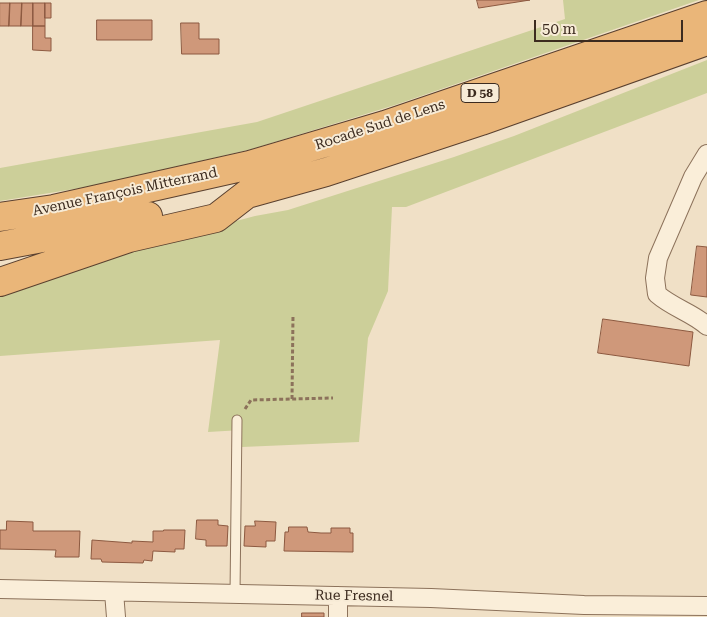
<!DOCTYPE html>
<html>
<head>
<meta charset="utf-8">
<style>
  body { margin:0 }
  #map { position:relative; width:707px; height:617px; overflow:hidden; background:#f0e0c6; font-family:"Roboto Serif",serif }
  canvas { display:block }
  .scale { position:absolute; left:534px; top:20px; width:149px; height:22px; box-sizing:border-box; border:2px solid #3c2b1f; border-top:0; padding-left:6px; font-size:15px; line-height:18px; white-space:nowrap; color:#3c2b1f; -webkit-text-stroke:4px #f7ebd6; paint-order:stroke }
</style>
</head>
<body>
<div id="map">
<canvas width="707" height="617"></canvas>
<div class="scale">50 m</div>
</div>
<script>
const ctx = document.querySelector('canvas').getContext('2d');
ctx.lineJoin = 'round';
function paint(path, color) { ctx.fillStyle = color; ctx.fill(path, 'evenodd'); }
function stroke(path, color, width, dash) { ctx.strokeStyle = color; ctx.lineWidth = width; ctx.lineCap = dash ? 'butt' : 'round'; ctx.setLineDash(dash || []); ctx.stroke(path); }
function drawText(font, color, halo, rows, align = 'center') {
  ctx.font = font + ' "Roboto Serif",serif'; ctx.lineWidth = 4; ctx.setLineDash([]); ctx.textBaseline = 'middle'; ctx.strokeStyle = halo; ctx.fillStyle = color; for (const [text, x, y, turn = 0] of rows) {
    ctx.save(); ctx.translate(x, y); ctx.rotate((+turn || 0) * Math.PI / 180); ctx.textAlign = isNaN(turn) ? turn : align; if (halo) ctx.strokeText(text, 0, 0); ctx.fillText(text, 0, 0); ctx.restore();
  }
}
paint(new Path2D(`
  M563 0H699L395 105 252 149 93 186 0 201V168L257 122 565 19Z
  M707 60V93L406 207H392L388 291 368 338 359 442 242 447V430L208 432 220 340 0 356V293L142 246 255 216 288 210 454 157 514 136Z`), '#cccf99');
const building = new Path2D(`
  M477 0H530L479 8Z
  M0 3H10L9 26H0Z
  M10 3H22L21 26H9Z
  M22 3H33V26H21Z
  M33 3H45V26H33Z
  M45 3H51V18H45Z
  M97 20H152V40H97Z
  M181 23H199V39H219V54H182Z
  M33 26H45V38H51V51L33 50Z
  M697 246 707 247V297L691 295Z
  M603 319 693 332 689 366 598 353Z
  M197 520H218V525L228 526 227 546H206V540L196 539Z
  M7 521 33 522V531H80L79 557H55L56 550 0 549V530H6Z
  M255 521 276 522 275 541H266V547L244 546 245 526H255Z
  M289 527H307L308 532 321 533H331V528H350V533H353V552L284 551 285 532H288Z
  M164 530H185L184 549H175V552L153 551 152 561 144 560 143 563 102 562 101 559H91L92 540 132 543V541L153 542V531H163Z
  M302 613H324V617H302Z`);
paint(building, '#cf987a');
stroke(building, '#8c5940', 1);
const service = new Path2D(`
  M235 594 237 420`);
const minor = new Path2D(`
  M707 154 693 177 658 258 655 278 657 294C673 308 693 313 707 326
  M0 589 431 598 584 605 707 606
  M114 592 116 617
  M338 617V596`);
const trunk = new Path2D(`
  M0 217 54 209 250 165 385 125 707 15
  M0 246 69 233 148 216
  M0 282 129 238 216 218 247 194 326 172 481 121 707 41`);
stroke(service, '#8c725b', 11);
stroke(minor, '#8c725b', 20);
stroke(trunk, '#5a402f', 30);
stroke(new Path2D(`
  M292 399 293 315
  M245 409 251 400 333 398`), '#8c725b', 3, [4, 2.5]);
stroke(service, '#faeed9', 9);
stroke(minor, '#faeed9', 18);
stroke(trunk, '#eab679', 28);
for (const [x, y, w] of [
  [480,93,38]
]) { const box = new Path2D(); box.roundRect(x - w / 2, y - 9.5, w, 19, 4); ctx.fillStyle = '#f7ebd6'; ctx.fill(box); stroke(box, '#3c2b1f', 1); }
drawText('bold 12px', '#3c2b1f', null, [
  ["D 58",480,93]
]);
drawText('14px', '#3c2b1f', '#f7ebd6', [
  ["Rocade Sud de Lens",380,125,-18],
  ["Avenue François Mitterrand",125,192,-12],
  ["Rue Fresnel",354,596,1]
]);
</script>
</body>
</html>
